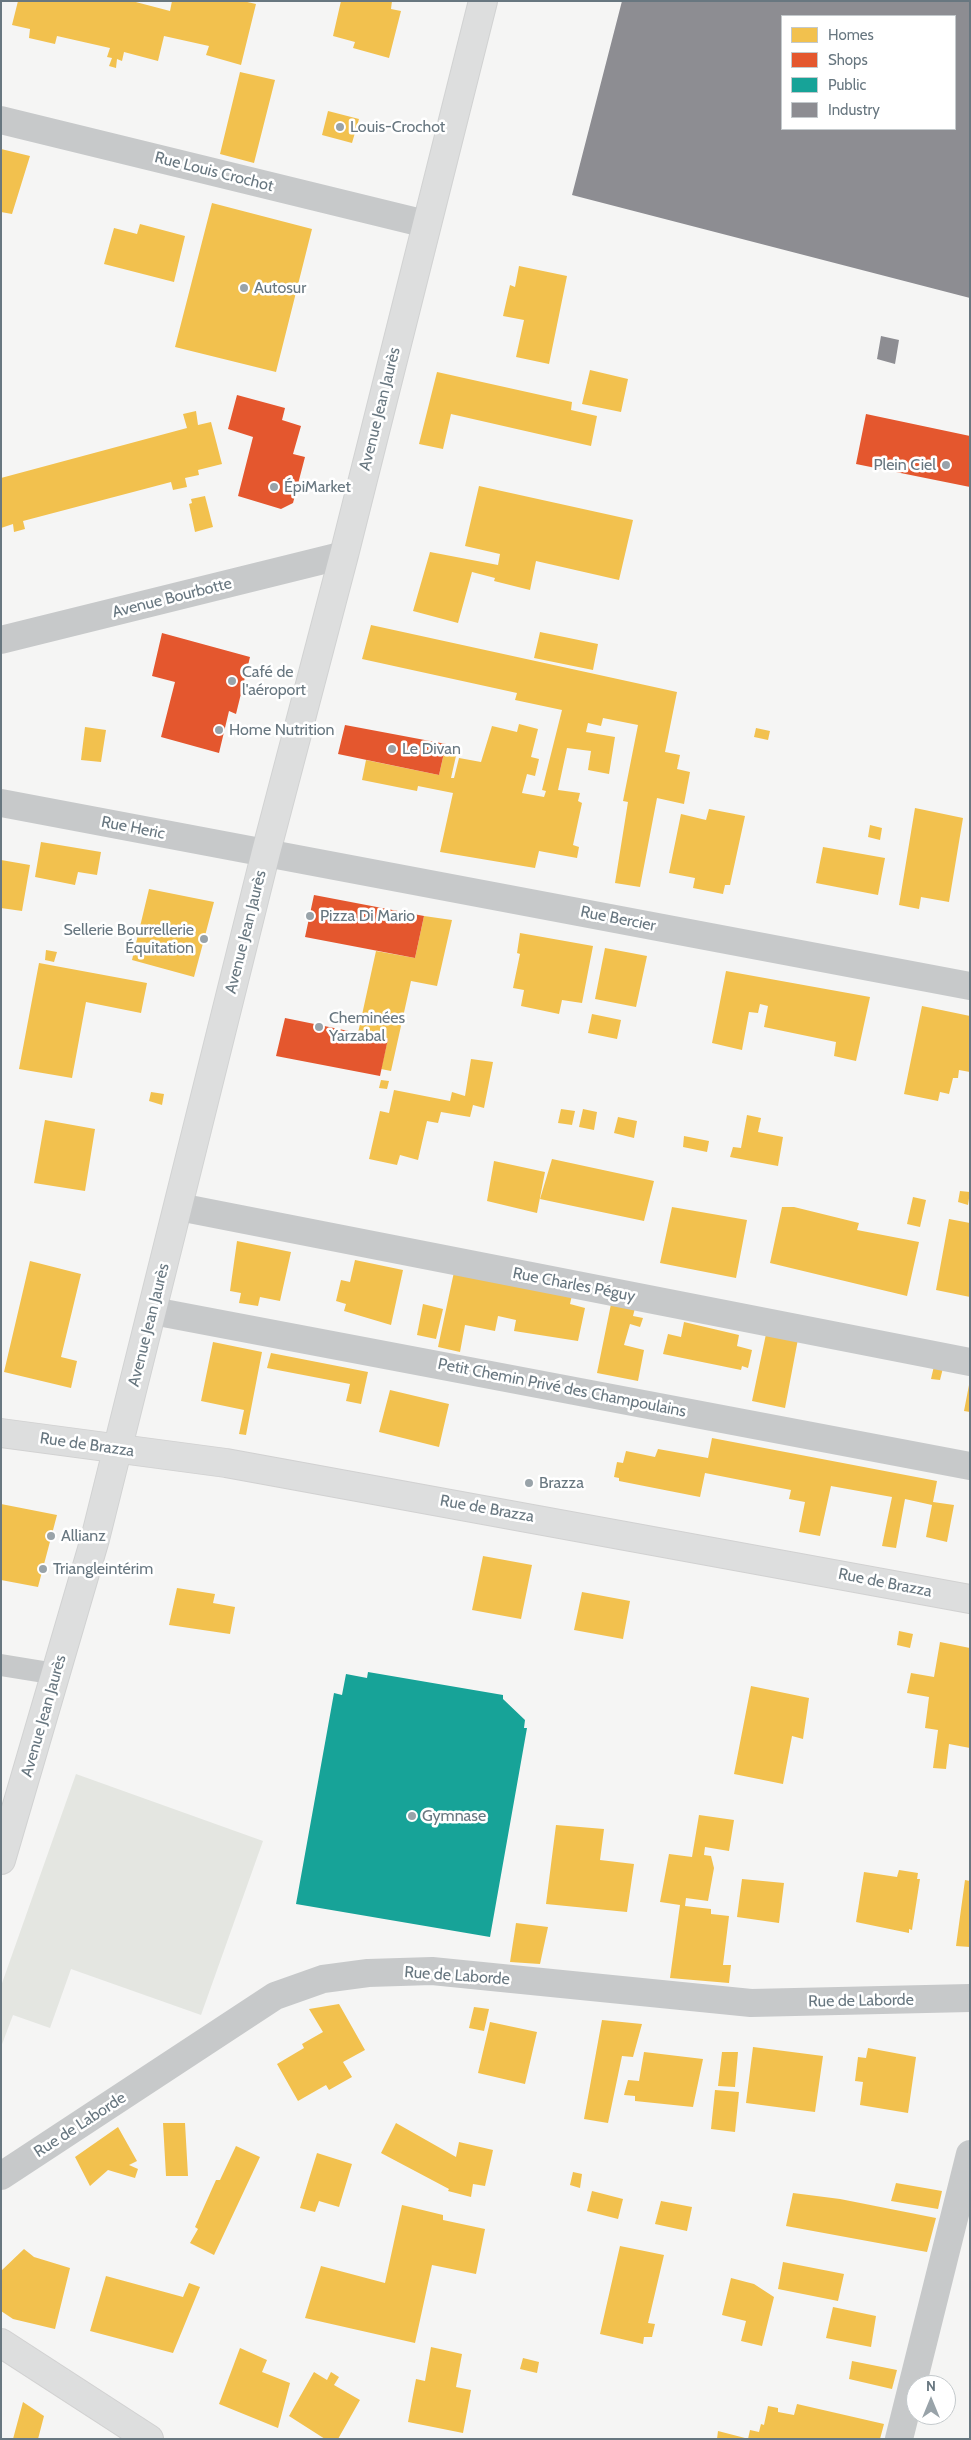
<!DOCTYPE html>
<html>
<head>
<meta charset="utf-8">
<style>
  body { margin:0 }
  #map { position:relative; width:971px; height:2440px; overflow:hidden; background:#f5f5f4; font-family:Cabin,sans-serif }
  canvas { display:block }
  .frame { position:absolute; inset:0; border:2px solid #687780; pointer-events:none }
  .legend { position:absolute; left:781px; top:15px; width:175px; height:115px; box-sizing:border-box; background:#fff; border:1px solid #c3c9cc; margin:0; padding:6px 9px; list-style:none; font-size:15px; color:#687780 }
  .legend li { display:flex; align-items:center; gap:10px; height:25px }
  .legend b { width:25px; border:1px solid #c3c9cc }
  .north { position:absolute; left:906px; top:2375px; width:50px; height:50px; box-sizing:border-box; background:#fff; border:1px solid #c3c9cc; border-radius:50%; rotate:0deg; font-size:14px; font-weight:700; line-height:20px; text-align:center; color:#687780 }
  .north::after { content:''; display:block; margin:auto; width:18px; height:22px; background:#99a3a9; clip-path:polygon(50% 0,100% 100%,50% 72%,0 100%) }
</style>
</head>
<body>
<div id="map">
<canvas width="971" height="2440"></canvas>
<div class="frame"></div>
<ul class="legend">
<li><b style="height:14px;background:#f2c14e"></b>Homes</li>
<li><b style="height:14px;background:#e4572e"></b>Shops</li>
<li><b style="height:14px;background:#17a398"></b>Public</li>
<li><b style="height:14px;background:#8d8d92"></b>Industry</li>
</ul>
<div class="north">N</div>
</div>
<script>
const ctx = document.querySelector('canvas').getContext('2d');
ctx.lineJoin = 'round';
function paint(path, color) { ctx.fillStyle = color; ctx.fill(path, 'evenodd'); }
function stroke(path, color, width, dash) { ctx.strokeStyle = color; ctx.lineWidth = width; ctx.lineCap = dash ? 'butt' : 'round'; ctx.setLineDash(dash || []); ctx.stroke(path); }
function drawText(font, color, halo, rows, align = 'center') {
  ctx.font = font + ' Cabin,sans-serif'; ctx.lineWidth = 5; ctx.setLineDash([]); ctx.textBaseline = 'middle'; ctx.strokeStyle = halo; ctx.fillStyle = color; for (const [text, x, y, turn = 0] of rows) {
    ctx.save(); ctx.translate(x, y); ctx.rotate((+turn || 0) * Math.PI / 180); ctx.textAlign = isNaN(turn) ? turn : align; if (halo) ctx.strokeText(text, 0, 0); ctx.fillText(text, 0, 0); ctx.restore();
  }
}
paint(new Path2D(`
  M76 1774 263 1841 201 2015 71 1969 50 2028 13 2015 1 2047V1986Z`), '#e4e6e1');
paint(new Path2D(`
  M18 1H132L170 11 172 1H243L256 4 241 65 206 55 209 46 164 36 158 61 124 52 122 61 117 59 116 68 109 66 112 58 107 57 110 48 57 36 55 44 29 38 30 29 12 25Z
  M341 1H392L391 9 401 11 389 58 353 48 355 42 333 36Z
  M240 72 275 80 254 163 220 154Z
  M328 111 359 119 352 143 322 135Z
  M1 149 30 156 12 214 1 212Z
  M212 203 312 229 276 372 175 347Z
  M140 224 185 236 174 282 104 264 114 228 137 234Z
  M519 266 567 276 549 364 516 357 524 320 503 316 510 285 515 287Z
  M590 370 628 379 621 412 582 404Z
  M437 372 572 402 571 410 597 416 591 446 451 414 443 449 419 444Z
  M196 411 198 425 211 422 222 464 198 470 199 475 185 478 187 487 173 490 171 482 23 521 25 529 14 532 13 524 1 528V478L187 428 183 414Z
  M479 486 633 520 619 580 536 561 530 590 494 581 495 578 472 572 458 623 413 611 430 552 498 565 500 554 465 546Z
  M205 496 213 527 195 532 189 504 192 503 191 499Z
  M371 625 677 692 665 752 680 755 677 769 690 772 684 804 657 798 640 887 615 883 628 802 623 801 638 725 603 718 601 726 588 723 586 732 615 737 609 774 588 770 591 751 567 748 558 790 580 793 578 801 582 803 573 845 579 847 577 858 539 851 535 868 440 852 453 793 418 786 417 791 362 780 366 760 439 775 446 744 458 747 451 778H454L459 758 481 762 492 726 517 732 519 724 538 729 531 757 539 759 535 776 527 774 522 793 544 797 546 791 542 790 562 710 515 700 517 693 362 659Z
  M540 632 598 644 593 670 534 658Z
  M85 727 106 730 101 762 81 760Z
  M756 728 770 731 768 740 754 737Z
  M915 808 963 818 949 902 921 897 919 909 899 905Z
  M709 809 745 816 730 885H725L723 894 693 888 695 878 669 873 681 814 706 820Z
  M870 825 882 828 880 840 868 837Z
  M41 842 101 852 97 875 78 872 75 885 35 877Z
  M823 847 885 858 878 895 816 883Z
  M1 860 30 865 22 911 1 908Z
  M149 889 214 902 194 977 132 960Z
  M424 916 452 920 437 986 411 981 391 1071 381 1069 388 1039 358 1033 376 951 415 958Z
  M520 933 593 946 582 1003 562 1000 559 1014 521 1006 524 990 513 988 520 954 517 953Z
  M605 948 647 956 636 1007 595 999Z
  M46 950 57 952 54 962 45 960Z
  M39 963 147 983 141 1013 86 1002 72 1078 19 1069Z
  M726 971 870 997 856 1061 834 1056 836 1042 764 1027 768 1006 760 1004 758 1013 749 1012 742 1050 712 1043Z
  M922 1006 970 1016V1072L959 1070 958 1078H953L949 1094 940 1092 938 1101 904 1094Z
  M592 1014 621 1020 617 1039 588 1033Z
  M471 1059 493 1062 484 1108 473 1105 470 1117 441 1112 438 1123 427 1121 418 1160 400 1155 397 1165 369 1159 380 1111 389 1113 394 1090 450 1101 452 1092 465 1096Z
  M381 1080 389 1081 387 1089 379 1088Z
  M151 1092 164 1094 162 1105 149 1101Z
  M561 1109 575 1111 572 1125 558 1123Z
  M583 1109 597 1112 594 1130 579 1127Z
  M747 1115 761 1118 758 1132 783 1137 778 1166 730 1157 733 1147 741 1148Z
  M618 1117 637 1121 634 1138 614 1133Z
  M45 1120 95 1129 85 1191 34 1183Z
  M684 1136 709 1141 707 1152 683 1147Z
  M552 1159 654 1181 644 1221 540 1199Z
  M494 1161 545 1172 537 1213 487 1201Z
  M960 1191 970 1192 968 1205 958 1202Z
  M913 1197 926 1200 920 1227 907 1224Z
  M672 1207 747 1220 736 1278 660 1263Z
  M782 1207H794L859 1223 857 1230 919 1242 907 1296 770 1263Z
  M949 1219 970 1223V1297L936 1290Z
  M237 1241 291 1252 280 1301 260 1297 258 1306 239 1303 241 1293 230 1291Z
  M355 1260 403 1270 391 1325 344 1311 346 1304 336 1301 341 1280 350 1282Z
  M30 1261 81 1274 61 1357 77 1361 71 1388 4 1372Z
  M454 1272 572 1295 570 1304 585 1308 578 1341 514 1331 516 1320 498 1316 495 1331 465 1325 460 1352 438 1347Z
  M423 1304 443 1309 436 1339 417 1335Z
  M611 1304 635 1308 633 1316 643 1318 640 1327 630 1324 624 1345 644 1350 638 1381 597 1373Z
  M684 1322 739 1335 737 1346 752 1350 748 1368 742 1366 741 1370 663 1354 668 1334 681 1337Z
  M766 1334 798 1339 785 1408 752 1401Z
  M213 1342 262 1352 246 1435 239 1434 244 1410 201 1401Z
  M271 1353 368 1372 361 1404 346 1401 350 1384 267 1368Z
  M934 1366 943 1368 940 1380 931 1379Z
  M969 1385H970V1412L964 1411Z
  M390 1390 449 1404 439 1447 379 1432Z
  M712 1438 937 1481 933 1502 954 1505 947 1542 926 1537 932 1505 905 1499 896 1548 882 1546 892 1497 831 1486 820 1536 799 1532 805 1502 789 1499 791 1490 705 1473 700 1497 619 1481V1478L614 1477 617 1462 623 1463 626 1451 655 1457 658 1449 708 1458Z
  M1 1504 57 1515 38 1587 1 1580Z
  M483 1556 532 1565 521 1619 472 1610Z
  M177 1588 215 1594 213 1603 235 1607 230 1634 169 1625Z
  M582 1592 630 1601 623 1639 574 1630Z
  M899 1631 913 1634 910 1648 897 1645Z
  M940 1642 970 1648V1748L949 1744 946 1769 933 1768 938 1730 925 1728 929 1697 907 1693 911 1673 934 1677Z
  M751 1686 809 1698 803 1739 792 1736 783 1784 734 1774Z
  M699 1815 734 1820 729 1851 705 1847 704 1855 711 1856 714 1868 708 1901 686 1898 685 1906 711 1909V1914L729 1916 723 1965H731L729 1983 670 1978 680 1905 660 1902 669 1854 692 1857Z
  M556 1825 604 1829 600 1860 634 1864 627 1912 546 1904Z
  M899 1870 918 1873 917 1879H920L912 1930 909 1929V1933L856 1922 864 1872 897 1877Z
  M742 1879 784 1883 779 1923 737 1917Z
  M965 1880 970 1881V1947L956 1946Z
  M516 1923 548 1927 540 1964 510 1962Z
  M339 2004 365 2050 343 2062 352 2077 329 2090 326 2085 298 2101 277 2064 304 2048 302 2044 323 2032 309 2009Z
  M474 2007 489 2009 484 2031 469 2028Z
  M602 2020 642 2024 633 2057 622 2056 608 2123 584 2119Z
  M490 2022 537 2032 525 2084 478 2073Z
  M753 2047 823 2056 815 2112 746 2103Z
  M868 2048 916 2057 908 2113 860 2105 863 2082 855 2081 858 2057 866 2058Z
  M644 2052 703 2059 693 2107 635 2101V2096L624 2095 628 2080 639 2081Z
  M722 2052H738L735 2087 718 2086Z
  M715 2090 739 2092 735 2132 711 2129Z
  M163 2123H185L188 2176H166Z
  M396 2123 456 2157 459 2142 493 2150 485 2186 473 2184 471 2197 448 2191 449 2189 381 2153Z
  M118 2127 137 2161 129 2165 138 2169 135 2178 108 2170 90 2186 75 2157Z
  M236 2146 260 2157 214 2255 190 2243 198 2229 195 2227 216 2180H220Z
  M317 2153 352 2164 339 2207 319 2201 315 2212 300 2208Z
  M573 2172 582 2174 580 2188 570 2185Z
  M896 2183 942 2191 938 2209 891 2201Z
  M592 2191 623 2199 618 2219 587 2211Z
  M793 2193 840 2199 936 2218 927 2252 786 2226Z
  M661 2201 692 2207 687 2231 655 2224Z
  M402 2205 443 2215V2220L485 2229 476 2274 432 2265 415 2343 305 2318 321 2266 385 2283Z
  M620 2246 664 2255 648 2323 655 2324 652 2337H644L643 2344 600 2334Z
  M24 2249 34 2257 70 2268 55 2329 13 2319 1 2311V2271Z
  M783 2262 844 2274 838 2301 778 2289Z
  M106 2276 183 2297 189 2283 200 2287 173 2353 90 2331Z
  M731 2278 754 2284 774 2297 762 2346 741 2341 746 2321 722 2315Z
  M833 2307 876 2316 871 2347 826 2338Z
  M431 2347 462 2354 456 2387 471 2390 463 2433 408 2422 416 2379 425 2381Z
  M240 2348 267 2360 262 2372 290 2383 278 2428 219 2404Z
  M523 2358 539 2362 537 2373 520 2369Z
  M852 2361 897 2370 892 2389 849 2379Z
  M314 2372 327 2380 331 2372 339 2377 334 2385 360 2400 338 2439H325L289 2416Z
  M23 2402 44 2416 38 2439H13Z
  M797 2404 884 2424 880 2439H748L750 2430 759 2432 761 2424 764 2425 768 2406 778 2408V2412L794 2415Z
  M718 2431 745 2438V2439H717Z`), '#f2c14e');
paint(new Path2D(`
  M237 395 285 408 282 420 301 426 293 454 305 457 293 503 281 509 238 496 253 437 228 429Z
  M866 414 970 436V487L856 464Z
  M162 633 250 657 236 714 229 711 219 753 161 737 175 682 152 676Z
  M345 725 446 744 439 775 338 754Z
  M314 895 424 916 415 958 305 937Z
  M285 1018 388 1039 380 1076 276 1056Z`), '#e4572e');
paint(new Path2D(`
  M368 1672 503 1695V1699L525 1720 524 1728H527L490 1937 296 1904 334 1693 342 1695 346 1674 367 1678Z`), '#17a398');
paint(new Path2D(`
  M622 1H970V298L572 195ZM782 16H955V129H782Z
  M881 336 899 340 895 364 877 359Z`), '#8d8d92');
const secondary = new Path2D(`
  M1 1433 226 1463 970 1599
  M1 2343 149 2439`);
const primary = new Path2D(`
  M1 1860 95 1539 266 852 344 555 483 1`);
stroke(secondary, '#d1d1d1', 30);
stroke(primary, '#d1d2d2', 30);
stroke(new Path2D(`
  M1 1665 56 1674`), '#c7c9ca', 22);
stroke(new Path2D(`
  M1 120 426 224
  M1 640 344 555
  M1 803 970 986
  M179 1207 970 1362
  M153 1311 970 1466
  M1 2176 275 1996 323 1979 368 1973 432 1971 751 2003 970 1998
  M899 2439 970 2154`), '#c7c9ca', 28);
stroke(secondary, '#dddede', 28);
stroke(primary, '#dddede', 28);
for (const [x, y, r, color] of [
  [340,127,5,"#99a3a9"],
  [244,288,5,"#99a3a9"],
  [946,465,5,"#99a3a9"],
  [274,487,5,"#99a3a9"],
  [232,681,5,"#99a3a9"],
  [219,730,5,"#99a3a9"],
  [392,749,5,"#99a3a9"],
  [310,916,5,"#99a3a9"],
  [204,939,5,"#99a3a9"],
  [319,1027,5,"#99a3a9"],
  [529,1483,5,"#99a3a9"],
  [51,1536,5,"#99a3a9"],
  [43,1569,5,"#99a3a9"],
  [412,1816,5,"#99a3a9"]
]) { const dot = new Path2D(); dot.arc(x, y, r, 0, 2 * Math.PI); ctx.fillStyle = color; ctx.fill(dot); stroke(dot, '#fff', 2); }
drawText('16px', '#687780', '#fff', [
  ["Louis-Crochot",350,127],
  ["Autosur",254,288],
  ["Plein Ciel",936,465,"right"],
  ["ÉpiMarket",284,487],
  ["Café de",242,672],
  ["l'aéroport",242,690],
  ["Home Nutrition",229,730],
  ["Le Divan",402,749],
  ["Pizza Di Mario",320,916],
  ["Sellerie Bourrellerie",194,930,"right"],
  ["Équitation",194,948,"right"],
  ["Cheminées",329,1018],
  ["Yarzabal",329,1036],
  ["Brazza",539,1483],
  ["Allianz",61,1536],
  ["Triangleintérim",53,1569],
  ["Gymnase",422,1816]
], 'left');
drawText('16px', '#687780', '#fff', [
  ["Rue Louis Crochot",214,172,14],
  ["Avenue Jean Jaurès",380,409,-76],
  ["Avenue Bourbotte",172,598,-14],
  ["Rue Heric",133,828,11],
  ["Rue Bercier",618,919,11],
  ["Avenue Jean Jaurès",246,932,-76],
  ["Rue Charles Péguy",574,1285,11],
  ["Avenue Jean Jaurès",149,1325,-76],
  ["Petit Chemin Privé des Champoulains",562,1388,11],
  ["Rue de Brazza",87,1445,8],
  ["Rue de Brazza",487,1509,10],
  ["Rue de Brazza",885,1583,11],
  ["Avenue Jean Jaurès",44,1716,-74],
  ["Rue de Laborde",457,1976,4],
  ["Rue de Laborde",861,2001,-1],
  ["Rue de Laborde",80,2125,-33]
]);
</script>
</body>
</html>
